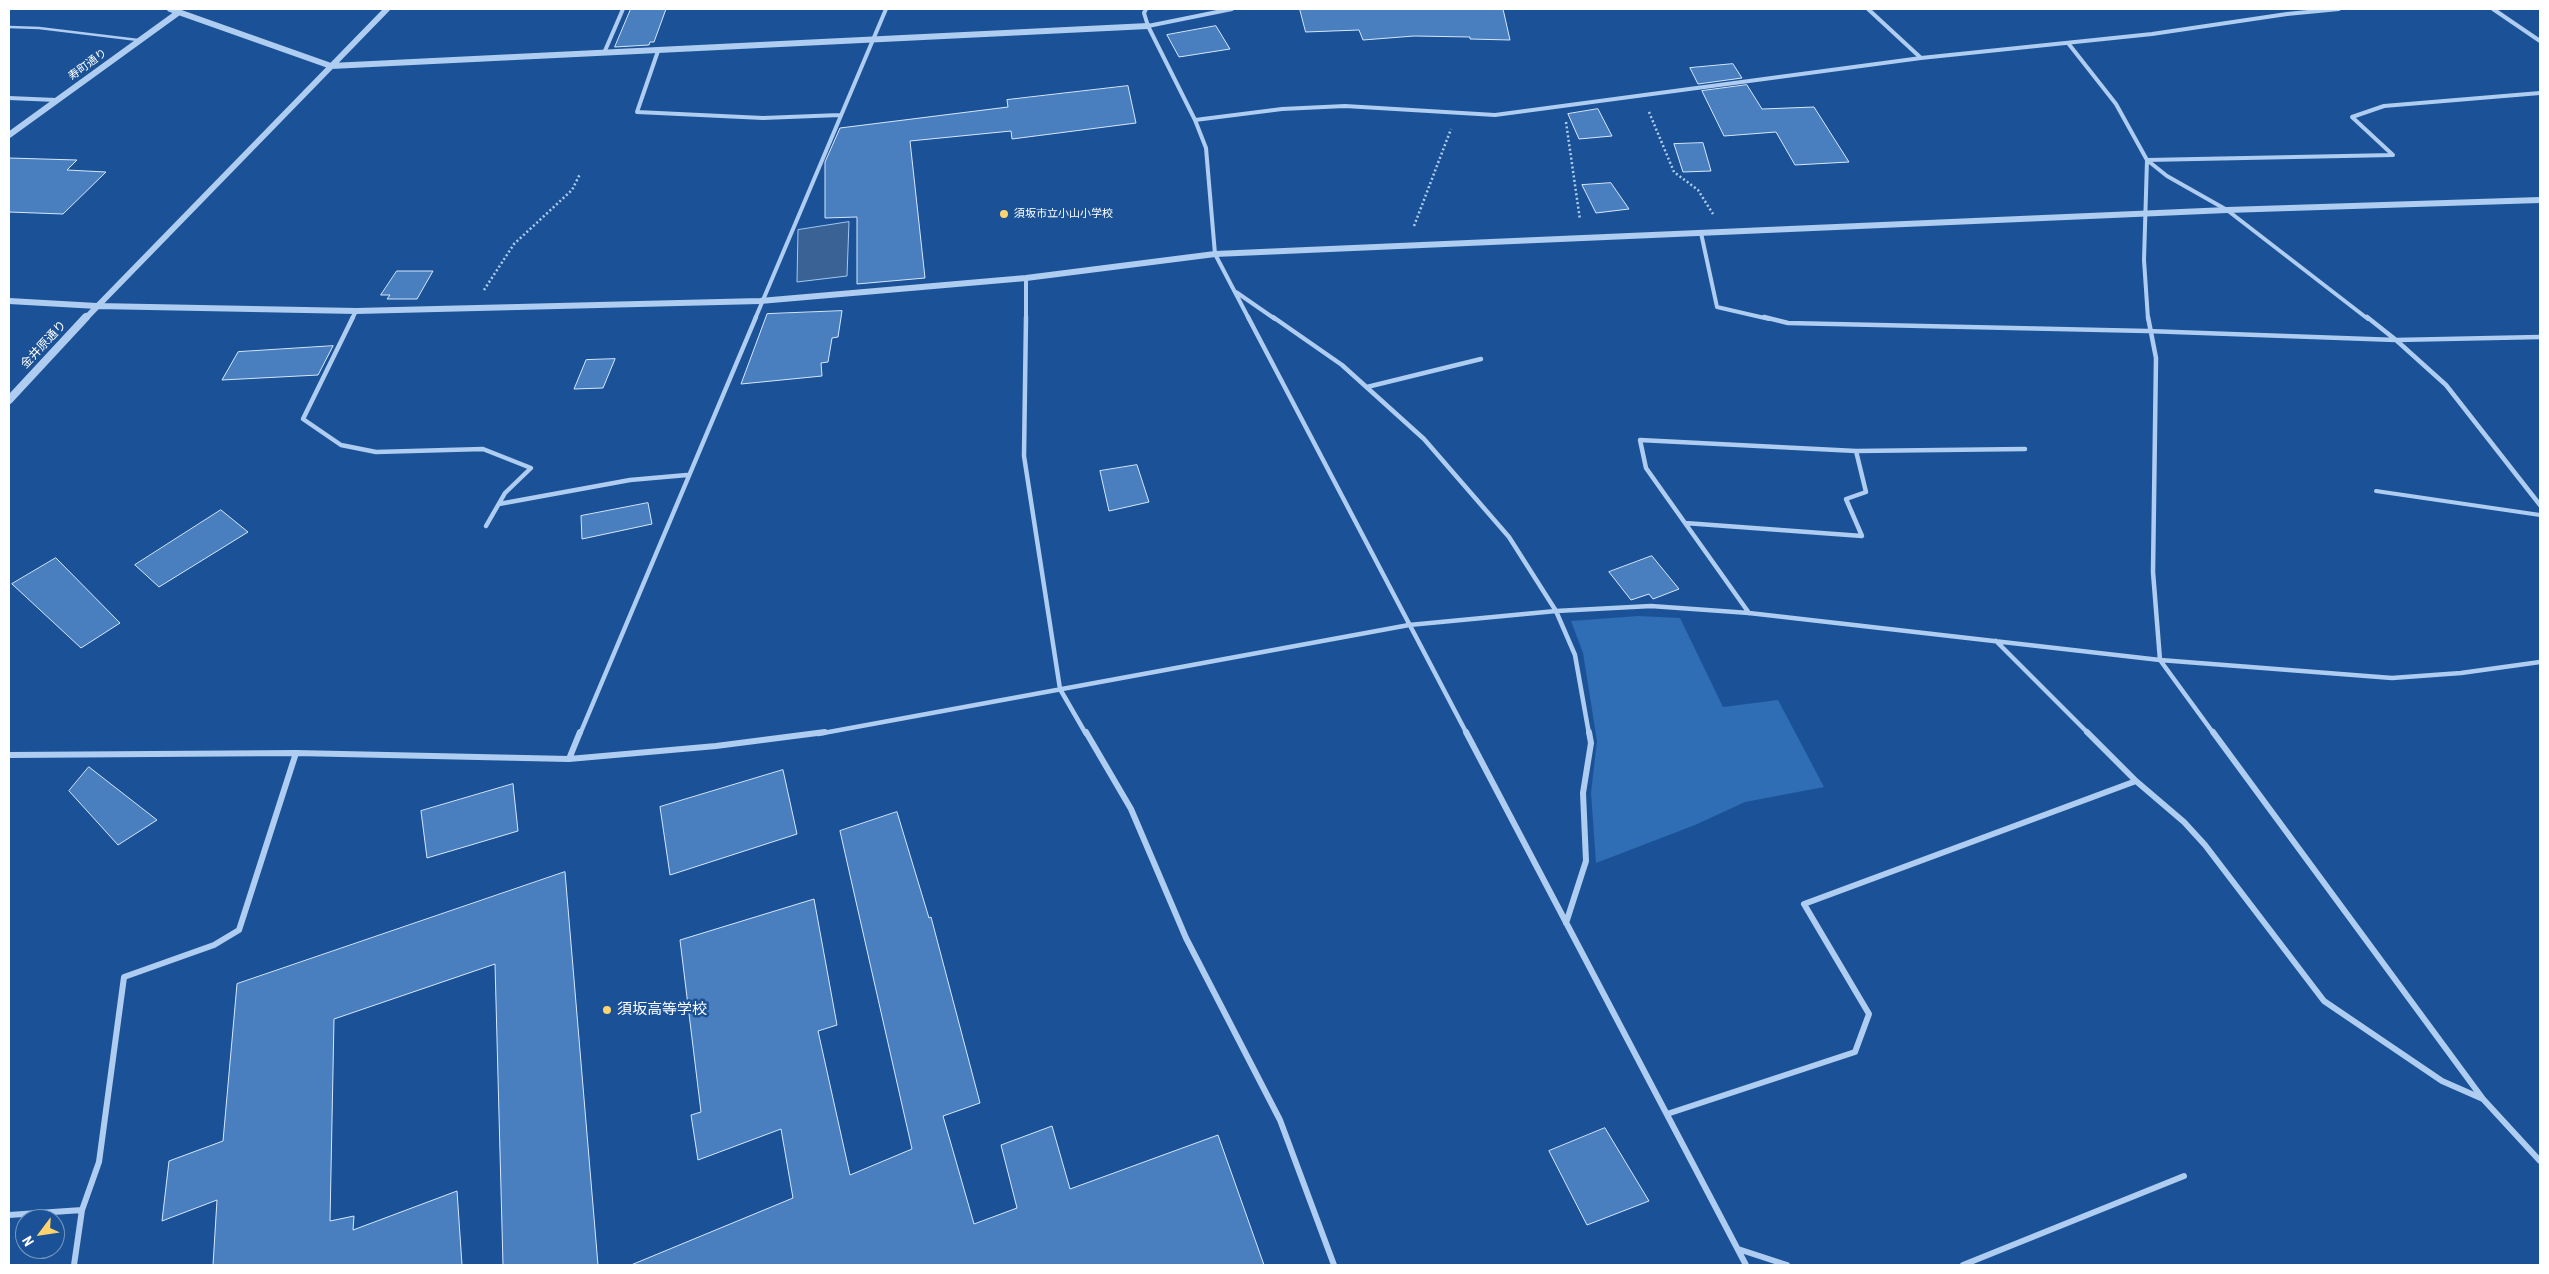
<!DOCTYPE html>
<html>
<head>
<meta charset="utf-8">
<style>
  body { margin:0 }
  #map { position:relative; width:2549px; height:1274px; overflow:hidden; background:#1b5297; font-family:"Roboto Condensed",sans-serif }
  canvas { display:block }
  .frame { position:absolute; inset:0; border:10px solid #fff; pointer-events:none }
  .north { position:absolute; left:15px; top:1209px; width:50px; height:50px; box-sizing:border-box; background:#1b5297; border:1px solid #7697c1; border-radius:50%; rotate:239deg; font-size:14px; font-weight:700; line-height:20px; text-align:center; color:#fff }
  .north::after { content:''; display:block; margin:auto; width:18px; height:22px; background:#ffd46e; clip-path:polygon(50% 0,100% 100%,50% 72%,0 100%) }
</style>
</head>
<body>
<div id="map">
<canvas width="2549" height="1274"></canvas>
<div class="frame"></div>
<div class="north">N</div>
</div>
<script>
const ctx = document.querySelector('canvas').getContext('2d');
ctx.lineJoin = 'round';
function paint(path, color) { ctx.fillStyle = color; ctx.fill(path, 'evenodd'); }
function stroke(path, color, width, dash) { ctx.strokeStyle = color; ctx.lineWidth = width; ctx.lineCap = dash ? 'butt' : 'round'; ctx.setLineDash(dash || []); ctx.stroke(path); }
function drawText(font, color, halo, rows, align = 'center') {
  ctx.font = font + ' "Roboto Condensed","Noto Sans JP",sans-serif'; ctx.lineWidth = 5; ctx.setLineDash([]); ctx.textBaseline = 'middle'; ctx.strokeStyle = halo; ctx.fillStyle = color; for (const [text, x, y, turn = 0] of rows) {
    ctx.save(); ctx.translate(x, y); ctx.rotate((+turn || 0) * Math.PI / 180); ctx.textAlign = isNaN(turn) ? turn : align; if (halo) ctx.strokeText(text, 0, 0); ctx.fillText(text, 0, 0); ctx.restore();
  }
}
paint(new Path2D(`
  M1638 616 1680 618 1723 707 1778 700 1824 787 1745 802 1695 825 1596 863 1591 793 1597 741 1583 653 1571 621Z`), '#2f6db4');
const water = new Path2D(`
  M849 222 847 276 797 282 798 230Z`);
paint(water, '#3b6294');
stroke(water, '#a3c8f2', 1);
const building = new Path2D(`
  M631 9H666L654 42H650L649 45 615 47Z
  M1300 9H1503L1510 40 1470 39V37L1414 36 1363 40 1359 30 1306 32Z
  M1216 26 1230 49 1179 57 1167 35Z
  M1733 64 1742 78 1698 84 1690 68Z
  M1747 85 1762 109 1814 107 1849 162 1795 165 1776 132 1724 136 1702 91Z
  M1128 86 1136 123 1012 139 1011 131 910 141 925 278 857 284V217L825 218V162L840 128 1008 107 1007 100Z
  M1598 109 1612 136 1579 139 1568 114Z
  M1703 143 1711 171 1683 172 1674 144Z
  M9 158 77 160 67 170 106 172 63 214 9 212Z
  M1611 183 1629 209 1596 213 1582 185Z
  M397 271H433L417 299H387L390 295H381Z
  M842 311 838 337 832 338 828 362 821 363 822 376 741 384 767 314Z
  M333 346 318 375 222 380 238 352Z
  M615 359 603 388 574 389 586 360Z
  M1137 465 1149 502 1109 511 1100 471Z
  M648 503 652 524 582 539 581 516Z
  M221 510 248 532 159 587 135 565Z
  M1652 556 1679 589 1653 599 1649 594 1631 600 1609 572Z
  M56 558 120 623 81 648 12 584Z
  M89 767 157 820 118 845 69 791Z
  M783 770 797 834 670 875 660 807Z
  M513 784 518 831 427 858 421 811Z
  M897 812 929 918 931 917 980 1103 943 1116 974 1224 1017 1208 1001 1145 1052 1126 1070 1189 1218 1135 1264 1265H631L793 1198 781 1129 698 1160 691 1115 701 1112 680 940 814 899 837 1025 818 1031 850 1175 912 1149 840 831Z
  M565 872 598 1265H503L495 964 334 1019 330 1221 354 1216 353 1230 457 1191 462 1265H213L217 1200 162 1221 169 1161 223 1141 237 984Z
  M1605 1128 1649 1201 1587 1225 1549 1151Z`);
paint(building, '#497fbf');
stroke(building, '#d6e7fb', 1);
stroke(new Path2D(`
  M1649 112 1674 172 1698 190 1713 214
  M1566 122 1580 220
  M1414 226 1451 129
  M484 290 514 244 572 190 580 174`), '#afcdf0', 2.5, [2, 2.5]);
stroke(new Path2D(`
  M9 27 39 28 138 40`), '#afcdf0', 2.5);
stroke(new Path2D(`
  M2376 491 2540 515`), '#afcdf0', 4);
stroke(new Path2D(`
  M1146 9 1144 13 1148 26 1195 120 1206 148 1215 254 1249 319
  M1868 9 1921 58
  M2493 9 2540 41
  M1148 26 1232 9
  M2068 43 2116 104 2147 160 2167 176 2227 210 2368 319
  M658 51 637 112 763 118 840 115
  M604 53 623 9
  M9 98 56 100
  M1195 120 1282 109 1345 106 1495 115 1921 58 2152 34 2287 14 2339 9
  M2147 160 2144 260 2148 319
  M2147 160 2393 155 2352 117 2384 106 2540 93
  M1701 233 1717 307 1769 319
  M1236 292 1275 319
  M352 319 356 311
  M755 319 886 9
  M1026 319V278`), '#afcdf0', 4);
stroke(new Path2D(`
  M353 317 303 419 341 445 376 452 483 449 531 468 505 493 486 526
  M1026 317 1024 456 1060 689 1086 734
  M1248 317 1467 734
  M1273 317 1342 365 1424 439 1509 537 1556 611 1575 655 1589 734
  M1764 317 1788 323 2147 331 2396 340 2540 337
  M2148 317 2156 358 2153 572 2160 660 2214 734
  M2367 317 2396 340 2446 385 2540 505
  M1367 387 1481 359
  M1640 440 1856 451 1866 492 1846 499 1862 536 1685 523 1646 468Z
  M1856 451 2025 449
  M499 504 630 480 687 475
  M1685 523 1749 613
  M1996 641 2089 734
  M580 734 756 317
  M818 734 1409 625 1556 611 1651 606 1749 613 2160 660 2392 678 2461 673 2540 662`), '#afcdf0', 4.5);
stroke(new Path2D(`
  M1086 732 1131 809 1186 938 1280 1120 1334 1265
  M1466 732 1746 1265
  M2087 732 2136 781 2184 822 2205 845 2324 1001 2442 1081 2483 1099
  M2213 732 2483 1099 2540 1161
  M9 755 296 753 569 759 716 746 825 732
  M569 759 580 732
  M1566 923 1586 861 1583 793 1591 743 1589 732
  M1667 1114 1855 1052 1869 1014 1804 904 2136 781
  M9 1215 82 1210
  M1738 1249 1787 1265
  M74 1265 82 1210 99 1162 124 977 214 945 239 930 296 753
  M1963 1265 2184 1176`), '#afcdf0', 6);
stroke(new Path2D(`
  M170 9 331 66 1148 26
  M9 135 179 12
  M9 301 97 306 356 311 760 301 1026 278 1215 254 2227 210 2540 200
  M85 319 387 9`), '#afcdf0', 6);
stroke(new Path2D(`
  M9 400 86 317`), '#afcdf0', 8);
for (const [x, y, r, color] of [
  [1004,214,5,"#ffd46e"],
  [607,1010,5,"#ffd46e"]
]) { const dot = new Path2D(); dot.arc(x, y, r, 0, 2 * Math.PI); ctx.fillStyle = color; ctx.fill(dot); stroke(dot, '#1b5297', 2); }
drawText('11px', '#fff', '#1b5297', [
  ["寿町通り",88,65,-36]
]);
drawText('11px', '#fff', '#1b5297', [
  ["須坂市立小山小学校",1014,214]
], 'left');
drawText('12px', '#fff', '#1b5297', [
  ["金井原通り",44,345,-47]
]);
drawText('15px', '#fff', '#1b5297', [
  ["須坂高等学校",617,1010]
], 'left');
</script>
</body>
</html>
